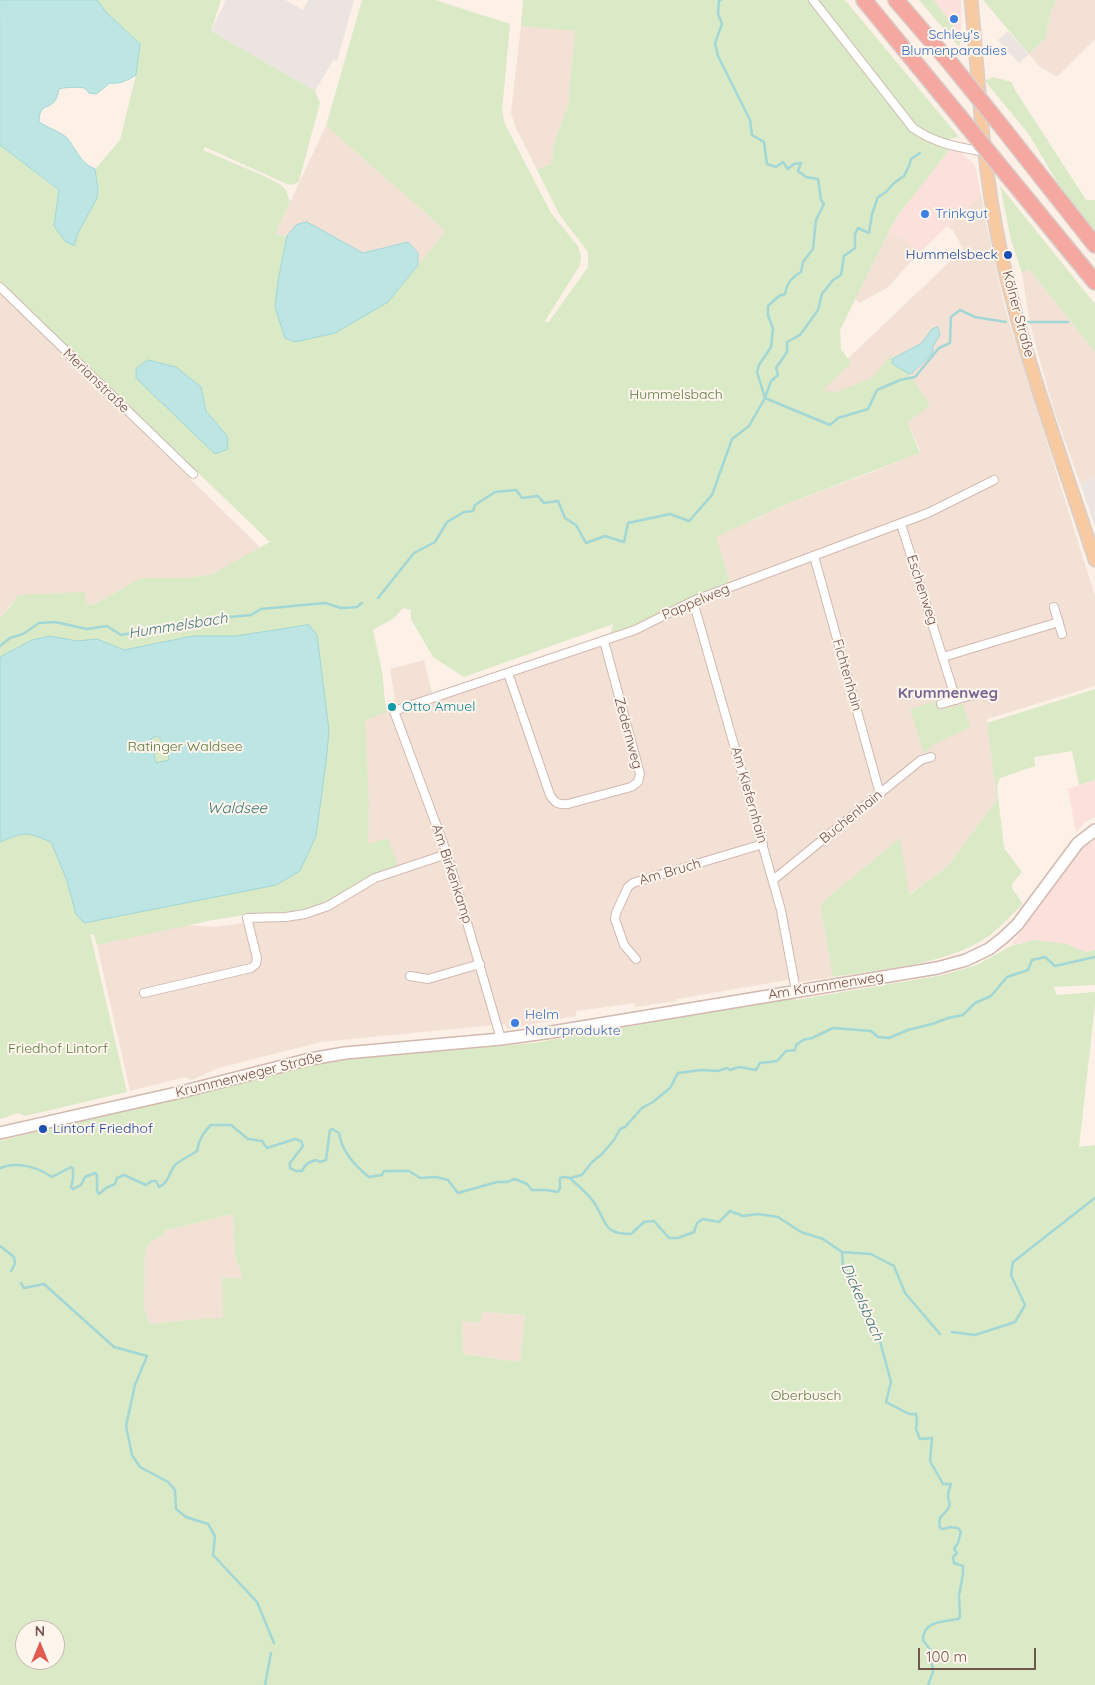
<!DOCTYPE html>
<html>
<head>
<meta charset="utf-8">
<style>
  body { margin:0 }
  #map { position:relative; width:1095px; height:1685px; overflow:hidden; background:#fcf0e7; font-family:Quicksand,sans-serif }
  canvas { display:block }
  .north { position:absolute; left:15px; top:1620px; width:50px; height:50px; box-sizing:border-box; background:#fef5ed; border:1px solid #c7b5ad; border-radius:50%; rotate:0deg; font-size:14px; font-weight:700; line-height:20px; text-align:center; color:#75544c }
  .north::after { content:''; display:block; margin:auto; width:18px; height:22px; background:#e25950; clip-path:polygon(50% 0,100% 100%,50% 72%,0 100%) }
  .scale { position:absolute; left:918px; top:1648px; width:118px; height:22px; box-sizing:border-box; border:2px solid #75544c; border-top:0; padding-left:6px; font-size:15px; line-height:18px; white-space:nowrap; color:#75544c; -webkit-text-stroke:4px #fef5ed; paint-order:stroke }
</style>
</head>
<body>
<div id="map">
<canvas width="1095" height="1685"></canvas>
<div class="north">N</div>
<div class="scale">100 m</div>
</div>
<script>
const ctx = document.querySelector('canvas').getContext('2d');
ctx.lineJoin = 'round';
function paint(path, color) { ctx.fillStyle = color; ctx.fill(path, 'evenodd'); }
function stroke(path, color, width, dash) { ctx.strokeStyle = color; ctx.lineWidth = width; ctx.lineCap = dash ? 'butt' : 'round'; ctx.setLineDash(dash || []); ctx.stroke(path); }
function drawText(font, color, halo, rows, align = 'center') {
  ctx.font = font + ' Quicksand,sans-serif'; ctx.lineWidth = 4; ctx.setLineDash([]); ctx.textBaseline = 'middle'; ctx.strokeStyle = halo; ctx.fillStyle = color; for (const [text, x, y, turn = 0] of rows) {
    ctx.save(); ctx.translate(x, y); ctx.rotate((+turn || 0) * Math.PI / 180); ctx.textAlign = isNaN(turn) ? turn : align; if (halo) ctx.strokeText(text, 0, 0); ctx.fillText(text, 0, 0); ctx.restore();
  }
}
paint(new Path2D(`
  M1056 0H1095V39L1057 77 1039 66 1029 54 1046 38 1050 14Z
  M521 26 575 30 568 105 553 146 552 163 537 170 516 128 511 113Z
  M326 126 438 224 445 232 418 265V253L408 242 363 253 296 225 287 236 275 234Z
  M981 194 988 231 1005 308 1095 596V686L987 719 997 799 947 867 908 895 899 839 820 904 833 977 800 982 799 978 677 999V1001L635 1007V1003L576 1011V1016L507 1029 505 1024 321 1042 218 1068 192 1080 185 1077 130 1091 97 945 186 925 214 927 244 923 306 919 330 910 375 882 399 872 388 838 368 845 369 803 364 720 369 712 395 700 390 669 424 660 434 701 634 633 688 609 733 591 709 520 732 468 752 521 789 503 878 470 921 452 907 422 796 408 963 249 954 232 948 226Z
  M889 231 902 237 919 253 887 288 859 303 853 295 869 269Z
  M1029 269 1095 352V477L1080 483 1053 408 1030 324 1022 273Z
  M0 293 261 548 212 574 187 578 140 579 92 605 87 604 83 600 18 596 0 618Z
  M233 1214 235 1255 243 1279 222 1277 223 1319H196L150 1324 144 1308 145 1250 151 1241 165 1235 164 1231Z
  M481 1312 525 1315 520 1362 463 1354 462 1321 480 1323Z`), '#f3e1d6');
paint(new Path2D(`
  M934 0H961V38Z
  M949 150 959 151 975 165 981 194 919 253 902 237 889 231 899 214Z
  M1095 780V817L1085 822 1076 833 1068 789Z
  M1095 838V950L1086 952 1067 944 1034 940 1011 945 1083 848Z`), '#fce0db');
paint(new Path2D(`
  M226 0H285L303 10 308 0H354L337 61 333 60 315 91 211 31Z
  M1008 31 1029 54 1019 63 998 40Z
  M1095 477V526L1080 483Z`), '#ece4e1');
paint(new Path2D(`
  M97 0H221L211 31 315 91 320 103 299 181 295 184 289 185 205 147 203 150 264 176 281 185 286 190 290 202 275 234 287 236 278 281 388 302 445 232 438 224 326 126 362 0H435L510 24 502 111 505 124 551 213 578 246 581 256 580 265 545 321 548 323 588 267V252L559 214 537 170 552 163 553 146 568 105 575 31 521 26 523 0H845L959 137 949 139 954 144 899 214 889 231 840 330 841 349 851 363 822 391 836 392 872 378 891 354 893 364 909 374 930 406 907 422 920 453 789 503 716 537 730 583 689 598 633 626 611 633 613 624 464 677 433 657 411 619V610L403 608 394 618 373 630 382 671 386 712 365 720 369 803 368 844 388 838 398 867 329 903 305 911 245 915 213 920 97 945 94 935 89 934 91 937 127 1092 25 1116 18 1113 0 1119V618L10 607 18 595 85 592 86 603 93 605 141 578H187L212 574 270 542 0 282V145L59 191 54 226 78 233 92 207 98 189 95 169 120 140 136 75 140 44 106 12ZM148 360 201 387 206 411 227 436Z
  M919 0H934L961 38 959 47Z
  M983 0H1056L1050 14 1046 38 1029 54Z
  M993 77 1011 82 1015 90 1086 200H1095V232L1068 200 1028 133 985 81Z
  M1000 186 1095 304V352L1029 269 1022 273 1011 240Z
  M1095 689V780L1079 785 1072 751 1034 757 1035 766 1000 778 997 787 1004 848 1022 872 1012 884V888L1023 904C1012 914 1001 927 989 936 944 966 885 968 833 977L820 904 900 838 909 895 947 867 997 799 987 723Z
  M936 701 939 710 963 704 970 727 933 745 924 753 910 709Z
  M1034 940 1067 944 1086 952 1095 950V985L1053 987 1057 995 1095 992V1004L1079 1147 1095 1145V1685H0V1141L305 1066 340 1060 534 1043 792 998 796 1000 943 975 977 965 1011 946ZM233 1214 235 1255 243 1279 222 1277 223 1318 196 1319 150 1324 144 1308 145 1250 151 1241 165 1235 164 1231ZM482 1312 525 1315 520 1362 463 1354 462 1321 480 1323ZM25 1630H55V1660H25Z`), '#dae9c6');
const water = new Path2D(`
  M0 0H97L106 12 140 44 136 75C127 81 120 84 110 83L96 94 89 93 85 88C79 87 64 87 59 89 55 115 39 98 39 122 45 126 64 134 67 138 76 149 80 163 95 169L98 189 97 198 78 233 74 246 65 241 54 226 59 190 0 145Z
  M307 222 363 253 408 242 418 253V265L388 302 335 333 295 342 285 338 275 307 278 281 287 236 296 225Z
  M938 327 940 335 933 346V353L912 373 909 374 893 364 892 359 922 343 932 329Z
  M148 360 176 367 201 387 206 411 227 436 228 449 215 454 136 378V369Z
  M309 625 317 635 329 730 326 762 316 836 300 871 276 885 84 923 76 914 66 878 51 842C26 832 25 831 0 842V657L32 640 50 636 77 641 97 639 124 650 193 636H235ZM158 736 167 748 169 760 156 763 151 739Z`);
paint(water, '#bce5e4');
stroke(water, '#a2d7d6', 1);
stroke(new Path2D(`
  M721 0 719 1 718 14 722 24 715 43 718 56 750 120 752 135 764 142 767 164 776 167 783 162 788 169 794 164 801 163 798 171 806 177 818 179 821 200 824 204 816 220 813 249 803 262 801 272C791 278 787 283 785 294L779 296 768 306V315L773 329 771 347 759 365 757 372 765 398 830 425 838 418 868 409 877 390 900 380 915 377 939 348 950 343 951 317 960 310 975 317 1006 322
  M1027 322H1068
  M378 598 414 553 435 542 447 522 464 512 473 511 475 505 495 492 516 490 522 498 538 496 544 503 558 501 565 518 576 525 586 543 605 536 624 542 628 523 670 514 689 521 712 495 732 439 749 426 765 398 771 381 778 375 776 368 787 352V342L800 335 818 310 822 294 833 280 841 275 844 256 855 248V234L858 228 869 233 872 214 878 197 886 192 894 183 904 176 909 166 911 159 920 153
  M0 646 10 638 23 634 39 623 55 622 87 629 107 626 121 635 198 620 251 615 261 609 325 603 341 608 357 607 362 603
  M0 1168C16 1161 38 1167 52 1177L71 1167 73 1169V1179L71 1187 73 1189 81 1185 85 1177 95 1173 97 1175V1191L99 1194 106 1188 115 1184 117 1178 124 1175 146 1185 152 1181H156L159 1187C169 1183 169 1171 176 1164 177 1163 194 1153 197 1151 199 1139 203 1133 211 1125H231L248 1139 262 1141 267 1148 295 1139 301 1141 303 1146 290 1163V1168L296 1171H302C305 1164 309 1162 316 1160L320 1162 326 1160 330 1130 332 1129 339 1133C342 1152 355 1166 369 1177L382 1175 384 1171H409L420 1178 436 1177 448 1180 458 1193 497 1182H507L515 1179 527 1184 532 1190H547L558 1192 560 1188V1178L564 1177 570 1178C578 1186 589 1194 595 1204 607 1223 603 1234 631 1234L644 1222 654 1221 669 1238H678L694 1232 697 1223 703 1219 719 1222 730 1211 743 1216 758 1214 778 1217 801 1232 823 1239 842 1252 843 1266 857 1286 877 1330 891 1382 886 1402 909 1414H916L917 1421 916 1429 920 1439 932 1438 930 1461 943 1484H951C950 1487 948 1492 948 1496 948 1500 951 1503 949 1507 945 1517 937 1513 940 1528L943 1529 950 1527 958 1528 961 1532 958 1543 954 1549 957 1553 953 1557 954 1563 963 1566V1574L959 1596 960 1617 958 1619C943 1622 923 1621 923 1640L931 1651 929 1661 932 1664 933 1672 928 1685
  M570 1178 582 1175 592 1162 602 1154 614 1140 620 1129 625 1127 642 1108 653 1102 670 1088 678 1073 701 1070 718 1071 727 1068 730 1070 739 1067 756 1070 760 1063 777 1061 786 1051 795 1050 796 1045 803 1040 812 1038 833 1028 871 1031 878 1037 889 1038 908 1030 932 1024 948 1018 963 1015 975 1003 991 996 1007 977 1028 970 1032 960 1045 957 1055 966 1095 957
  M0 1246 14 1257 15 1264 11 1271
  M842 1252 871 1254 894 1266 905 1293 940 1334
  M21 1283 24 1288 44 1284 114 1347 147 1356 135 1385 126 1426 132 1455 140 1467 168 1482 175 1490 176 1509 186 1517 208 1524 215 1536 213 1555 257 1602 274 1643
  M952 1332 975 1335 1015 1322 1025 1305 1011 1275 1013 1262 1095 1198
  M265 1685 271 1653`), '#a2d7d6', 2.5);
const minor = new Path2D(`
  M813 0 913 128C936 144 958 147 985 152
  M0 287 193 474
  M901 524 956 700
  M814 556 880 794
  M693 601 781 910 796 991
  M1054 607 1062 634
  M943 657 1059 622
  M508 673 550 795C555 803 558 805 568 804L631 787 638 782 640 774 604 641
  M941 704 972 695
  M773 880 921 760 931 757
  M636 959 624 945 615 919 616 913 628 887 633 883 763 844
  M410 976 428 979 480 964
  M144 993 251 968 256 964 257 958 247 918 286 917 305 914 328 906 375 878 447 854
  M501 1039 447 854 394 711 635 630 693 601 928 513 994 480`);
const secondary = new Path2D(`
  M0 1133 181 1092 310 1059 345 1053 501 1039 552 1032 937 968 966 960 989 949 1003 938 1017 925 1078 843 1095 830`);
const primary = new Path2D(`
  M971 0C978 70 981 142 993 211 1013 330 1058 446 1095 560`);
const motorway = new Path2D(`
  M864 0 959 116
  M896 0 951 64
  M998 122 1095 245
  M1013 182 1095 282`);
stroke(minor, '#d0b9b0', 10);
stroke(secondary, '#d2b8ae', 14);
stroke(primary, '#d8cfcd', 15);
stroke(motorway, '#d8cfcd', 18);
stroke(minor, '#fff', 8);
stroke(secondary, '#fff', 11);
stroke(primary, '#f8caa2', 12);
stroke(motorway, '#f4a8a0', 15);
const motorwayBridge = new Path2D(`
  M951 64 998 122
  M959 116 1013 182`);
stroke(motorwayBridge, '#d8cfcd', 18, []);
stroke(motorwayBridge, '#f4a8a0', 15);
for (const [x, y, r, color] of [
  [954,19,5,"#3f7fe0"],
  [925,214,5,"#3f7fe0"],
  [1008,255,5,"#1a4fb4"],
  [392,707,5,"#0f9aa8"],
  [515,1023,5,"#3f7fe0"],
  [43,1129,5,"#1a4fb4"]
]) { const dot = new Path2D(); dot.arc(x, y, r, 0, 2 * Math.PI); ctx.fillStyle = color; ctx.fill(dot); stroke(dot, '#fef5ed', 2); }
drawText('14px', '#366cbe', '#fef5ed', [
  ["Schley's",954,35,"center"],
  ["Blumenparadies",954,51,"center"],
  ["Trinkgut",935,214],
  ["Helm",525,1015],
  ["Naturprodukte",525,1031]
], 'left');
drawText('14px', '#164399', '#fef5ed', [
  ["Hummelsbeck",998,255],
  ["Lintorf Friedhof",53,1129,"left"]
], 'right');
drawText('14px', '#75544c', '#fef5ed', [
  ["Kölner Straße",1018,314,75],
  ["Merianstraße",96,381,44],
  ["Eschenweg",922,590,72],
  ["Pappelweg",696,602,-23],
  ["Fichtenhain",847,675,74],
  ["Zedernweg",628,733,75],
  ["Am Kiefernhain",749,795,74],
  ["Buchenhain",851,817,-39],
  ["Am Bruch",670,872,-16],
  ["Am Birkenkamp",452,874,72],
  ["Am Krummenweg",826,986,-9],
  ["Krummenweger Straße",249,1075,-14]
]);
drawText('14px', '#5d7a44', '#fef5ed', [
  ["Hummelsbach",676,395],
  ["Ratinger Waldsee",185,747],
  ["Friedhof Lintorf",58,1049],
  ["Oberbusch",806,1396]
]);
drawText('14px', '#0d838f', '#fef5ed', [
  ["Otto Amuel",402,707]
], 'left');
drawText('italic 15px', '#40797a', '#fef5ed', [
  ["Hummelsbach",178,626,-9],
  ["Waldsee",237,808],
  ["Dickelsbach",862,1302,66]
]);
drawText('bold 15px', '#7a6491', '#fef5ed', [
  ["Krummenweg",948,693]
]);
</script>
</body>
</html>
